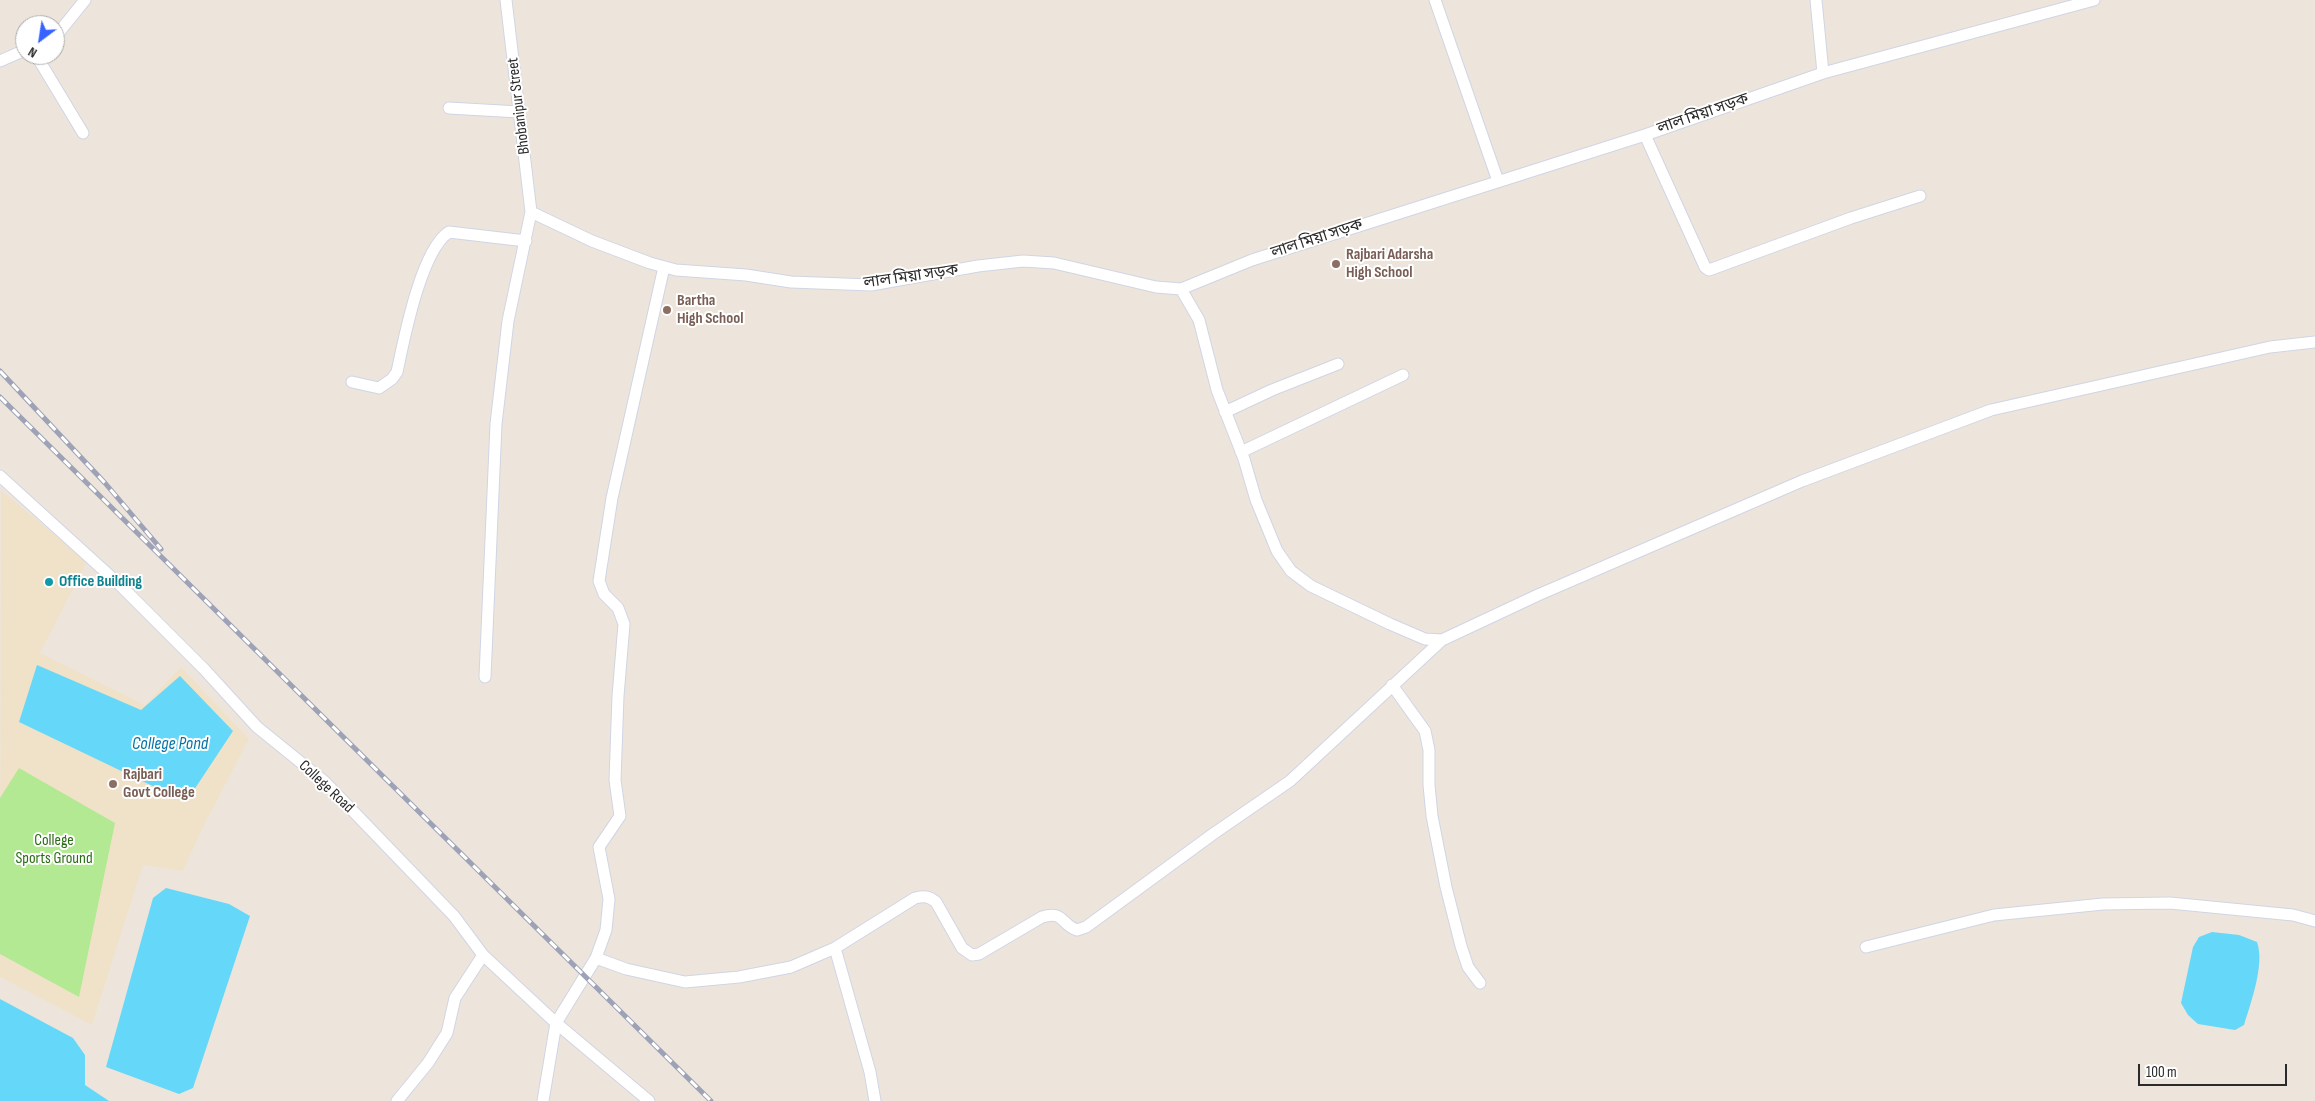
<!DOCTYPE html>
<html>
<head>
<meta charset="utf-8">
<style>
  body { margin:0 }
  #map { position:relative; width:2315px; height:1101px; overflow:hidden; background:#ede5db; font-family:"Sofia Sans Condensed",sans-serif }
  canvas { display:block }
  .north { position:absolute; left:15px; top:15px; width:50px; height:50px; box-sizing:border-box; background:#fff; border:1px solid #aaa; border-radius:50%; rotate:211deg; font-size:14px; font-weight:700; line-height:20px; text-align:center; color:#2a2a2a }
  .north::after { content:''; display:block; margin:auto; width:18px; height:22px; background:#3663ff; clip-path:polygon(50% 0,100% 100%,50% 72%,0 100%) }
  .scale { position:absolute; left:2138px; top:1064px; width:149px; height:22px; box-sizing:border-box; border:2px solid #2a2a2a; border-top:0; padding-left:6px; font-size:15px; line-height:18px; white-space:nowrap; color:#2a2a2a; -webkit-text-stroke:4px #fff; paint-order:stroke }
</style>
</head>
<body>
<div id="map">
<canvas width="2315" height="1101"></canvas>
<div class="north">N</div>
<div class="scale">100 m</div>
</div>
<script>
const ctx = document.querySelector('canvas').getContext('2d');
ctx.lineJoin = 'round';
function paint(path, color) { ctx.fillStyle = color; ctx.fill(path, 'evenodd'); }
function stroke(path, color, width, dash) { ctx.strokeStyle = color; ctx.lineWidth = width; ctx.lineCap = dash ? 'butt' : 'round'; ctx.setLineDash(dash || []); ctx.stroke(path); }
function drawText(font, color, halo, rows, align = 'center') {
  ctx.font = font + ' "Sofia Sans Condensed","Noto Sans Bengali",sans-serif'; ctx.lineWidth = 4; ctx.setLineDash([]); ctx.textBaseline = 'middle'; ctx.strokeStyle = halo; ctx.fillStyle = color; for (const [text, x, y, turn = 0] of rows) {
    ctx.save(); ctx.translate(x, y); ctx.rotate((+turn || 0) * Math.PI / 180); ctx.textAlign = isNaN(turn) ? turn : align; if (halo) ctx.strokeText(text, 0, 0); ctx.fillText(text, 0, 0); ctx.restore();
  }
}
paint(new Path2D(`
  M1 490 87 562 40 653 145 705 181 667 249 739 202 829 183 871 143 865 92 1025 0 977Z`), '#f0e2c9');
paint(new Path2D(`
  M19 768 115 823 79 997 0 954V798Z`), '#b3e993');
paint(new Path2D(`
  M37 665 141 710 180 676 233 731 186 802 19 722Z
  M166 888 229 904 250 916 193 1088 179 1094 106 1067 153 898Z
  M2212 932 2239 935 2257 942C2265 964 2251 1002 2244 1025L2235 1030 2198 1024 2188 1015 2181 1003 2193 947 2199 937Z
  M0 999 73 1038 85 1055V1085L109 1101H0Z`), '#65d7f8');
const street = new Path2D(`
  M1435 0 1498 181
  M1816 0 1823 73
  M55 34 60 31 85 0
  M36 55 83 133
  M0 61 25 50
  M449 108 519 112
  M1645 135 1705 267 1709 270 1851 218 1920 196
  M531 212 592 241 650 263 676 270 746 275 791 282 871 285 978 266 1023 261 1054 263 1156 287 1181 289 1252 260 1645 135 1823 73 2094 0
  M1181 289 1199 320 1217 390 1244 459 1256 500 1277 551 1291 571 1311 586 1390 624 1425 639 1442 640 1538 595 1802 481 1991 410 2270 347 2315 342
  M352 382 379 388 392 379 397 372C404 339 421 250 449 232L526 241
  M1225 412 1272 390 1338 364
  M1241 452 1403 375
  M0 476 120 585 204 669 257 727 325 782 454 916 483 955 556 1023 649 1101
  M485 677 496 424 508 321 531 212 506 0
  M1392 685 1425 731 1429 750V785L1432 816 1446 887 1461 946 1468 967 1480 983
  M1866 947 1994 915 2103 904 2170 903 2293 915 2315 921
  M835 948 870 1072 875 1101
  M596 958 626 969 685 982 739 977 791 967 835 948 915 898C924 896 929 896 936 902L962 948 972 955 979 954 1042 917C1064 910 1061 925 1077 930L1086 927 1213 834 1290 781 1442 640
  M397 1101 428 1063 447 1033 455 998 483 955
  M543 1101 556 1023 596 958 606 930 609 899 599 847 620 816 615 780 618 696 624 624 618 608 604 594 599 581 612 498 664 267`);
stroke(street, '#d0d5e4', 13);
stroke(street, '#fff', 11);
const rail = new Path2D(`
  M0 371 105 483 161 549
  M0 397 711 1101`);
stroke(rail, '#9da2b6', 5);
stroke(rail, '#fff', 3, [9]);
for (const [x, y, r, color] of [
  [1336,264,5,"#8d6e63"],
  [667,310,5,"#8d6e63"],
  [49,582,5,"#0f9aa8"],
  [113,784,5,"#8d6e63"]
]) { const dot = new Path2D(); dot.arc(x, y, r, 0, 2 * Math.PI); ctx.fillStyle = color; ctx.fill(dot); stroke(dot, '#fff', 2); }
drawText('16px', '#2a2a2a', '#fff', [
  ["Bhobanipur Street",519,106,-97],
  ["লাল মিয়া সড়ক",1703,114,-19],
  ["লাল মিয়া সড়ক",1317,239,-18],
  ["লাল মিয়া সড়ক",911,277,-8],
  ["College Road",326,787,43]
]);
drawText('bold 16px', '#785e54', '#fff', [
  ["Rajbari Adarsha",1346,255],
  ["High School",1346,273],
  ["Bartha",677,301],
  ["High School",677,319],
  ["Rajbari",123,775],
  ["Govt College",123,793]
], 'left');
drawText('bold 16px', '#0d838f', '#fff', [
  ["Office Building",59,582]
], 'left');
drawText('16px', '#2a6d14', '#fff', [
  ["College",54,841],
  ["Sports Ground",54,859]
]);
drawText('italic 18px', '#0374a6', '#fff', [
  ["College Pond",170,744]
]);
</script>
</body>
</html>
